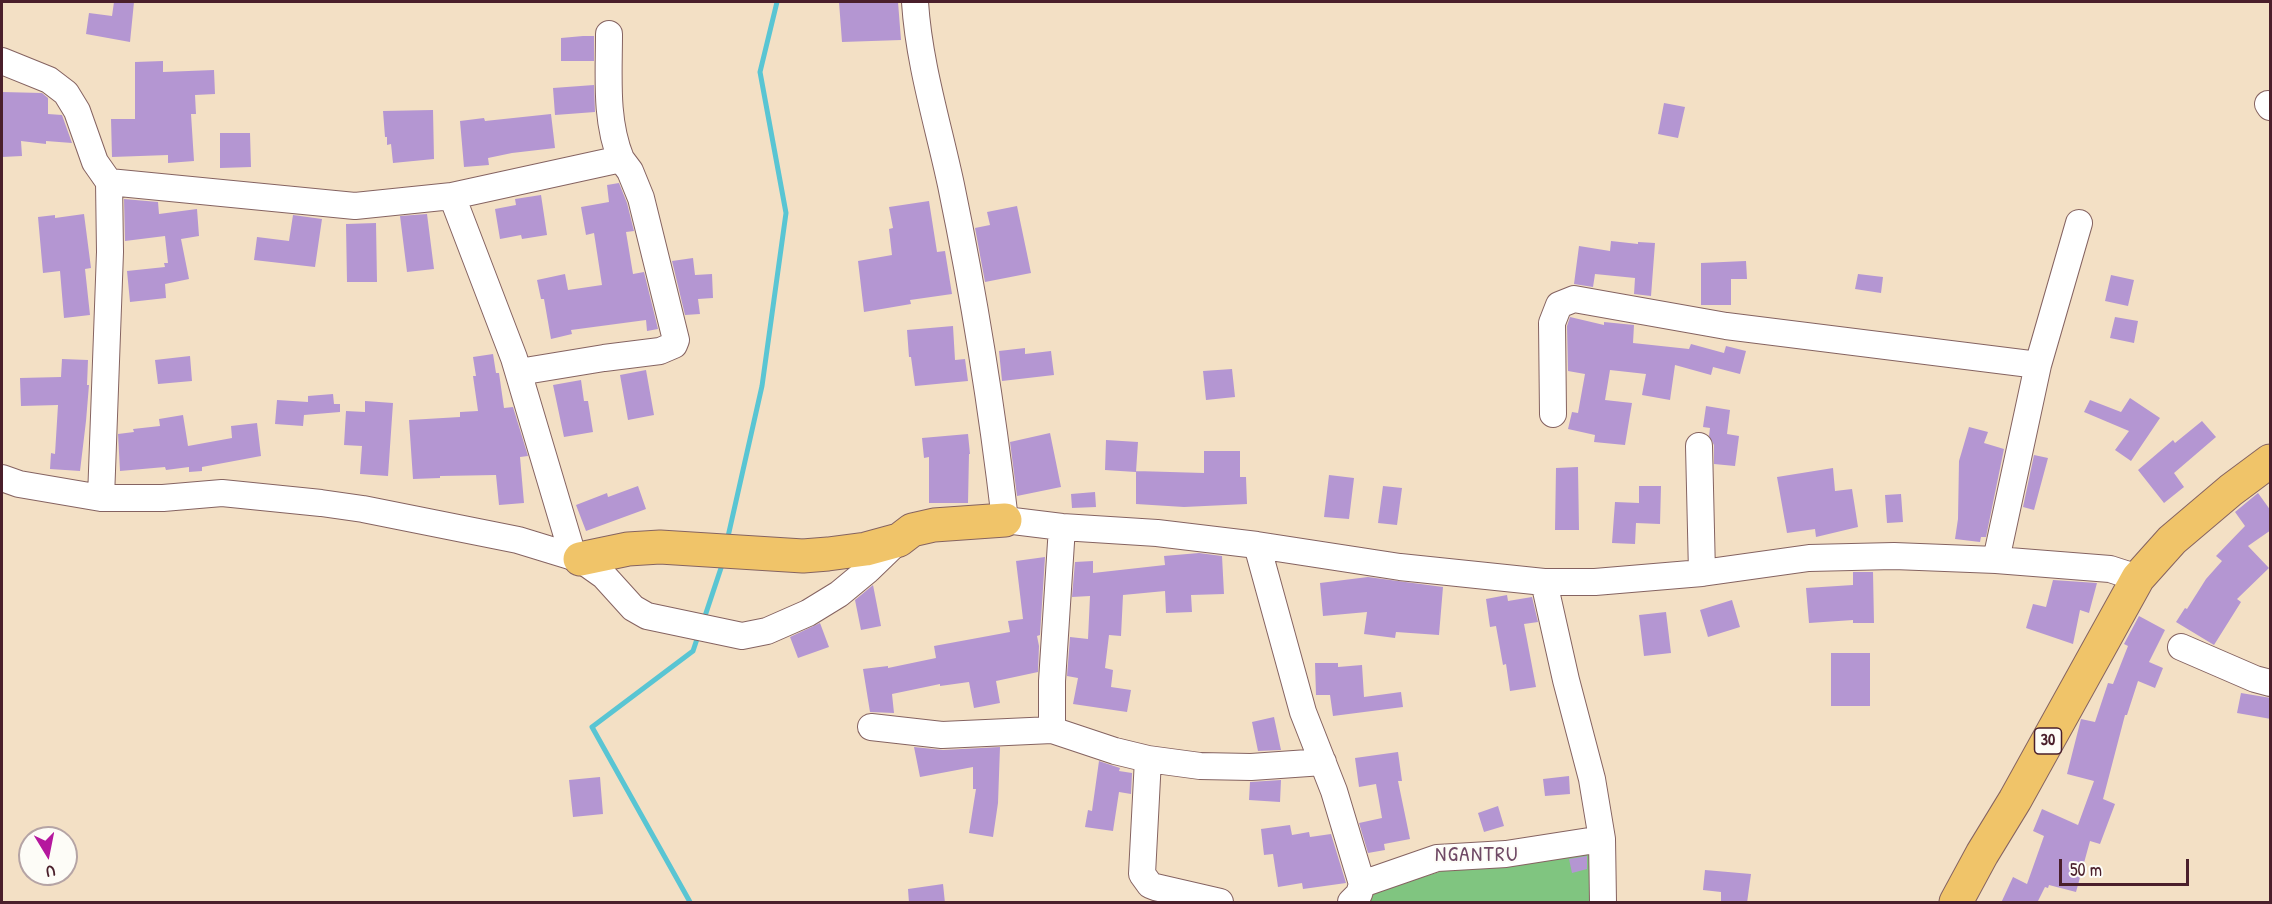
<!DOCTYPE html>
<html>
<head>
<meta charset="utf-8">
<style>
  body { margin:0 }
  #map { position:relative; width:2272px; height:904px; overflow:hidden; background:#f3e0c5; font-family:"Patrick Hand",sans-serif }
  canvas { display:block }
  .frame { position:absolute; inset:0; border:3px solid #4a1f2b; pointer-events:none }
  .north { position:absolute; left:18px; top:826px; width:60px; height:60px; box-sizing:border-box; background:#fdfcf7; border:2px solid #b5a4a5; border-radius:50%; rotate:170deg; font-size:16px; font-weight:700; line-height:24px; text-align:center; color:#4a1f2b }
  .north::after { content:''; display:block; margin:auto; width:21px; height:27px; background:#b5179e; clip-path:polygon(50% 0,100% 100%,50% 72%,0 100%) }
  .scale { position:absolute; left:2059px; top:859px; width:130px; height:27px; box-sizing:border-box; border:3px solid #4a1f2b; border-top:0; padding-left:8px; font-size:18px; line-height:21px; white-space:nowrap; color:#4a1f2b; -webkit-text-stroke:4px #fdfcf7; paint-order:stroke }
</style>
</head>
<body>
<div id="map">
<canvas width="2272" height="904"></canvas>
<div class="frame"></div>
<div class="north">U</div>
<div class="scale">50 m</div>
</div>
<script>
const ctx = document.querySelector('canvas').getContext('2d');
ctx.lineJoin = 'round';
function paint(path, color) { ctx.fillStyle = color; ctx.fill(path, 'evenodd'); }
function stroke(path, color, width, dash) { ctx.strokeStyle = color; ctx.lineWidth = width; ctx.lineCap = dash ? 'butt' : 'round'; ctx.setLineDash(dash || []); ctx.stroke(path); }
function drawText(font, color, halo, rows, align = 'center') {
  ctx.font = font + ' "Patrick Hand",sans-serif'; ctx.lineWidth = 4.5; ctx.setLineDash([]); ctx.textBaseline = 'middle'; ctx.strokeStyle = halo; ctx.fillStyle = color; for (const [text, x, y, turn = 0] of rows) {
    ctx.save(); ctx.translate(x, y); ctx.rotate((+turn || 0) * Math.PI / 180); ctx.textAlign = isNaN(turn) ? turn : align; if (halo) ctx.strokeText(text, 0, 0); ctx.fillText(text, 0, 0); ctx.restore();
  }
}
paint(new Path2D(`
  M1593 847 1592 902H1365L1370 894 1442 871 1507 863Z`), '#80c580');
stroke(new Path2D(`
  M727 541 762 386 786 213 760 72 777 2
  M703 622 723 562
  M690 902 592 727 693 651 699 633`), '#59c5d3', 5);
paint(new Path2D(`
  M114 2H134L130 42 86 34 89 13 112 16Z
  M839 2H898L901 40 842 42Z
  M583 36H594V61H561V38Z
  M163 61V72L214 70 215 94 195 95 196 114H191L194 161 168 163V155L112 157 111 119H135V62Z
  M594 85 595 112 555 115 553 88Z
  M2 92 42 93 48 98V114L62 115 72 143 46 141V144L21 141 22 156 2 157Z
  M1664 103 1685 107 1678 138 1658 134Z
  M433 110 434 159 393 163 391 144 387 145V137H385L383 111Z
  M551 114 555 148 512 153 488 158 489 165 464 167 460 121 484 118 485 121Z
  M220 133H250L251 167 220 168Z
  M619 183 627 203 634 231 626 232 633 274 644 272 658 329 647 331 646 320 571 330 572 334 551 339 544 299H541L537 280 565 274 568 290 602 285 594 233 586 235 581 207 609 202 607 185Z
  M541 195 547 235 522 239 521 235 500 239 495 209 516 205 515 199Z
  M124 199 158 202 159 214 197 209 199 236 181 239 189 279 165 284 166 298 130 302 127 271 165 267 164 263H168L165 236 125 241Z
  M929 201 937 252 945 251 952 294 910 300 911 304 864 312 858 261 892 255 889 229 893 228 889 207Z
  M1017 206 1031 273 985 282 975 228 990 225 987 212Z
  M84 214 91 268 85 269 90 315 64 318 60 271 43 273 38 217 55 215V218Z
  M427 214 434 269 407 272 400 216Z
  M293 215 322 219 315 267 254 260 257 237 289 241Z
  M376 223 377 282H347L346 224Z
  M1611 241 1638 244V242L1655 243 1651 296 1634 294 1635 278 1595 274 1593 287 1574 284 1579 246 1610 251Z
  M693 258 695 275 712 274 713 298 698 299 700 314 685 315 672 261Z
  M1746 261 1747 279H1731V305H1701V263Z
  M1858 274 1883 277 1881 293 1855 289Z
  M2111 275 2134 280 2128 306 2105 301Z
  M1570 317 1604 325V322L1634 325 1633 343 1689 349 1691 344 1724 353 1726 346 1746 351 1740 374 1713 367 1711 375 1675 365 1670 400 1642 395 1646 374 1610 370 1605 400 1632 403 1625 445 1594 442 1595 435 1568 429 1572 412 1578 413 1585 374 1568 371 1567 326Z
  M2115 317 2138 321 2134 343 2110 338Z
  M953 326 955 360 965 359 968 381 915 386 911 357H909L907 330Z
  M1025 348V354L1051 351 1054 375 1002 381 999 351Z
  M493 354 496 373H499L504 408 513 407 528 456 520 457 524 503 499 505 496 475 440 476V478L413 479 409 420 460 417V412L478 411 473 376H476L473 357Z
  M190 356 192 381 158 384 155 360Z
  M62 359 88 360 87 385H89L86 421 80 471 50 469 51 453 55 454 58 405 21 406 20 378 61 377Z
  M1232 369 1235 397 1206 400 1203 371Z
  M646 370 654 415 628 420 620 375Z
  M581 380 584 401H588L593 432 564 437 553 385Z
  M333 394 334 404H340V412L304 415 303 426 275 424 277 400 308 402V396Z
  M2130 398 2160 418 2131 461 2115 450 2129 431 2084 412 2090 400 2121 412Z
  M365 401 393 403 388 476 360 474 362 446 344 445 346 411 365 412Z
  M1706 406 1730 410 1727 434 1739 436 1735 466 1714 464V445L1709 436 1710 428 1703 427Z
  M183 415 188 446 232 438 231 426 257 423 261 456 202 467V471L189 472V467L166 470 165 467 120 471 118 434 134 432 133 429 160 426 159 419Z
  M2202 421 2216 437 2174 473 2184 487 2164 503 2138 470 2173 440 2175 443Z
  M1969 427 1988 432 1984 443 2004 449 1986 537H1981L1980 542 1955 539 1958 519 1959 461Z
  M1050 433 1061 487 1017 496 1010 442Z
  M968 434 970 454H969L968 503H929V457L924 458 922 438Z
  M1106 440 1138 442 1136 472 1105 470Z
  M1204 451H1240V477H1246L1247 504 1184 507 1136 504V471L1204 473Z
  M2034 455 2048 458 2034 510 2023 507Z
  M1578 467 1579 530H1555L1556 468Z
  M1833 468 1835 491 1852 489 1858 527 1816 537 1815 529 1787 533 1777 477Z
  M1329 475 1354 478 1349 519 1324 517Z
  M638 486 646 509 586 531 576 505 607 493 608 497Z
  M1383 486 1402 488 1397 525 1378 523Z
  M1639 486H1661L1660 524 1636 523 1635 544 1612 543 1615 502 1639 503Z
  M1095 492 1096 507 1072 508 1071 494Z
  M2258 493 2271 511V530L2248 546 2269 568 2237 599 2241 602 2214 645 2176 622 2185 608 2187 609 2206 579 2222 561 2216 556 2245 526 2235 512Z
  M1901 494 1903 522 1887 523 1885 495Z
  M1199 553 1222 556 1224 594 1191 595 1192 612 1166 613 1165 591 1123 595 1121 636 1109 635 1105 668 1113 670 1111 687 1131 690 1127 712 1073 704 1078 678 1067 676 1070 637 1088 639 1090 596 1072 597 1075 562 1093 561V573L1165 565 1164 556Z
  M1045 557 1040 635 1037 636 1039 646 1038 672 996 681 1000 703 974 708 969 682 940 686V684L892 694 894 713 870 712 863 669 888 666V668L936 658 934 646 1010 632 1008 621 1023 619 1016 561Z
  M1853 572H1873L1874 623H1853V620L1809 623 1806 588 1853 585Z
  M1368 577 1443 587 1439 635 1396 632 1395 638 1364 634 1367 612 1323 616 1320 583Z
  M2053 580 2097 583 2089 613 2080 610 2073 644 2026 628 2033 604 2046 607Z
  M873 585 881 626 861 630 855 600Z
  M1507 595 1508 601 1532 597 1538 622 1524 624 1536 687 1510 691 1506 664 1503 665 1496 626 1490 627 1486 599Z
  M1732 600 1740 627 1708 637 1700 610Z
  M1666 612 1671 653 1644 656 1639 615Z
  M2139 616 2165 630 2149 662 2163 668 2155 688 2138 681 2127 715H2125L2103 799 2115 804 2100 844 2090 841 2076 892 2049 885 2048 888 2045 887 2037 903H2001L2013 877 2027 884 2044 836 2033 831 2042 809 2078 825 2094 781 2067 774 2081 719 2095 722 2108 683 2113 684 2128 646 2124 644Z
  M820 623 829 647 798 658 790 637Z
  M1831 653H1870V706H1831Z
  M1315 663H1338V667L1362 665 1364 697 1401 692 1403 707 1333 716 1330 695H1316Z
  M2241 693 2271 698V719L2237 713Z
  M1274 717 1281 750 1258 751 1252 722Z
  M914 747 943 750 1000 747 998 803 993 837 969 833 976 789H973V767L920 777Z
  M1398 752 1402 781H1398L1410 839 1384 844 1385 850 1368 853 1359 823 1382 818 1376 784 1359 787 1355 758Z
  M1099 761 1120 768 1119 771 1132 773 1131 794 1119 792 1113 831 1085 827 1088 810 1092 811Z
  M1569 776 1570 794 1545 796 1543 779Z
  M600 777 603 814 573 817 569 780Z
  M1281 780 1280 802 1249 800 1250 782Z
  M1498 806 1504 826 1484 832 1478 813Z
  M1290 825 1292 835 1309 832 1310 837 1331 834 1346 883 1303 889 1302 883 1278 887 1273 854 1264 855 1261 829Z
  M1587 856V869L1572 873 1569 859Z
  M1705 870 1751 874 1747 903H1721V892L1703 890Z
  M943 884 945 903H909L908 889Z`), '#b496d2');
const minor = new Path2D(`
  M915 2C919 64 938 124 951 185 974 296 992 408 1005 520L1062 527 1157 533 1257 545 1400 567 1544 582H1595L1702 573 1809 558 1894 556 1996 560 2110 569 2138 578
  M609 34C609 76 605 120 621 159
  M2 61 49 80 66 93 77 111 95 162 109 182 110 252 101 498
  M2268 104 2270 107
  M109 182 355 206 452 196 621 159 630 171 641 198 676 340 674 345 660 351 604 358 519 372
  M452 196 514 358 573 556
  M1553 414 1552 323 1559 305 1574 299 1726 326 2038 365
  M1699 446 1702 573
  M2 478 19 484 101 498H163L222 493 321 503 363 509 518 540 580 559 604 576 633 608 647 616 742 636 767 631 808 613 839 594 868 570 898 541
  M1257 545 1303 712 1334 791 1362 884
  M1996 560 2038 365 2079 223
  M1544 582 1566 680 1592 779 1602 839 1603 902
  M2181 647 2255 679 2270 683
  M871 727 942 735 1052 730 1115 751 1148 759 1200 766 1251 767 1323 762
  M1052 730V681L1062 527
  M1148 759 1142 874 1150 885 1155 887 1220 902
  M1351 902 1359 894 1362 884 1437 858 1506 854 1602 839`);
const major = new Path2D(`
  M580 559 628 549 660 547 803 556 828 554 866 549 899 540 912 530 934 525 1005 520`);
const highway = new Path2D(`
  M1956 902 1982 854 2015 800 2138 578 2172 540 2231 490 2270 461`);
stroke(minor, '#856361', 28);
stroke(major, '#856361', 35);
stroke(highway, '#856361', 35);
stroke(minor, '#fff', 26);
stroke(major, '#f0c469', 33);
stroke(highway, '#f0c469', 33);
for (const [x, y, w] of [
  [2048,741,27]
]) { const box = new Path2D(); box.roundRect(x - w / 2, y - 13, w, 26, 4.5); ctx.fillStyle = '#fdfcf7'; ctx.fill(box); stroke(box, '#4a1f2b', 1.5); }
drawText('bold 16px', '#4a1f2b', null, [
  ["30",2048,741]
]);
ctx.letterSpacing = '1.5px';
drawText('21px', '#6f4965', '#fdfcf7', [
  ["NGANTRU",1477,855]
]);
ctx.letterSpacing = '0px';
</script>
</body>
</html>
